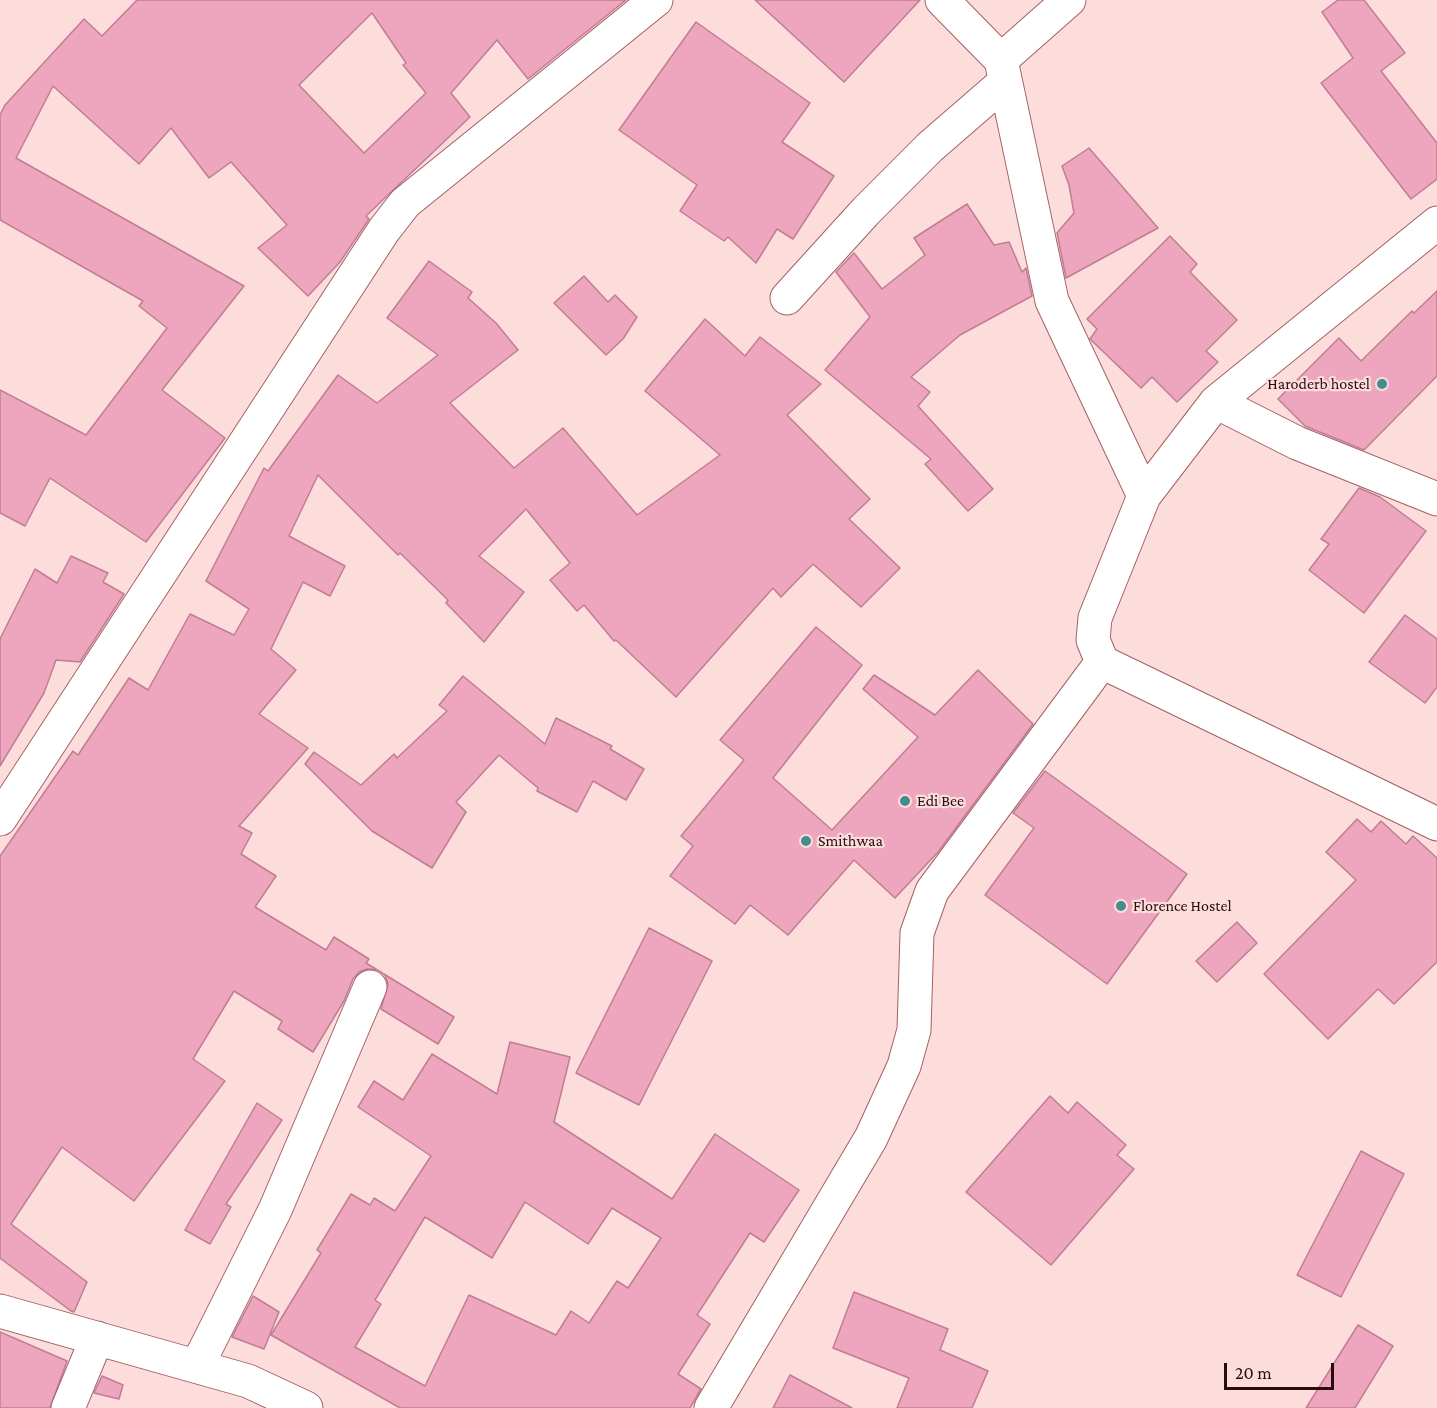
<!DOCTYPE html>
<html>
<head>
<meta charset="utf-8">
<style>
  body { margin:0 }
  #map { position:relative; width:1437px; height:1408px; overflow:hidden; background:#fddddc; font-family:"Crimson Pro",serif }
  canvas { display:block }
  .scale { position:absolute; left:1224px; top:1363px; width:110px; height:27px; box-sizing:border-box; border:3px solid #270d0e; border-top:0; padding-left:8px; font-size:18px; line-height:21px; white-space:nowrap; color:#270d0e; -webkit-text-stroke:4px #fddddc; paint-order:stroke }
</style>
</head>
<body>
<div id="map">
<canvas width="1437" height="1408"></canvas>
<div class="scale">20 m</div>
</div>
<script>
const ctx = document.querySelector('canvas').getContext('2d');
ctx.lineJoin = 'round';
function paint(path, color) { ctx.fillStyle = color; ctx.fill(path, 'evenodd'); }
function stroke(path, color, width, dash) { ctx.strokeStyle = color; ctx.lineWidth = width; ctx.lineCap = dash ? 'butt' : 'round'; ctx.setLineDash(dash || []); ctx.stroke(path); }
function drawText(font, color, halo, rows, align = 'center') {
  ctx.font = font + ' "Crimson Pro",serif'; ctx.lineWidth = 4.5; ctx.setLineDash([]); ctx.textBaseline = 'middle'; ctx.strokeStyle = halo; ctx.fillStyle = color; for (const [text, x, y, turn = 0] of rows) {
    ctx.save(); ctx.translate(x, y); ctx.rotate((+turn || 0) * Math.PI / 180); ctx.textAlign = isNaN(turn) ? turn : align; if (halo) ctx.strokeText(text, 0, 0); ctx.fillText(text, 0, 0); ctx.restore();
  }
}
const building = new Path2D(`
  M137 0H626L528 79 497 40 451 93 470 117 366 216 369 219 340 262 308 296 258 248 287 225 231 162 209 178 171 128 139 164 53 86 16 158 244 286 162 390 225 438 146 542 50 478 25 526 0 513V390L86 435 167 328 139 306 143 301 0 220V115L5 105 84 19 102 36ZM372 13 406 63 403 65 426 93 364 153 299 85Z
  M755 0H920L844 82Z
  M1338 0H1364L1405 53 1381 71 1437 143V179L1411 199 1321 83 1353 58 1322 12Z
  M696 22 810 103 782 142 834 176 793 239 777 229 756 263 728 237 724 241 680 211 697 185 619 130Z
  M1089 148 1158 228 1066 278 1057 233 1074 213 1069 185 1062 166Z
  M967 204 994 245 1009 242 1022 272 1026 268 1032 296 960 335 911 377 930 392 918 406 993 489 968 511 925 464 931 459 825 370 870 317 836 272 854 253 882 289 925 255 914 238Z
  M1170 236 1197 264 1190 272 1237 320 1206 351 1218 362 1177 402 1152 377 1141 388 1090 339 1097 329 1087 319Z
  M429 261 472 292 468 298 496 323 518 350 450 403 514 468 563 428 637 515 720 455 645 391 705 319 745 356 760 337 821 384 787 415 870 499 849 519 900 568 861 607 813 564 781 597 773 588 676 697 616 640 614 641 584 605 577 611 550 580 570 563 526 509 479 556 524 592 484 642 446 603 448 600 400 553 398 555 318 475 289 536 345 566 330 596 303 582 271 649 296 670 259 714 308 748 239 826 252 833 241 854 276 876 255 907 326 950 334 937 369 959 366 963 454 1017 438 1044 381 1009 388 984 385 975 378 970 367 969 359 972 353 979 344 1001 313 1052 278 1029 282 1021 234 991 193 1059 225 1081 134 1201 62 1147 11 1224 87 1282 74 1312 71 1311 0 1258V856L73 751 78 755 129 678 148 690 190 614 234 635 249 609 206 581 264 468 268 471 338 375 377 403 438 355 387 318Z
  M584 276 608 302 615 295 637 317 623 339 606 355 554 303Z
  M1437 291V376L1364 450 1305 426 1278 399 1339 338 1361 361 1412 311 1414 313Z
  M1359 488 1380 497 1426 531 1364 613 1309 570 1329 544 1321 539Z
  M71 556 108 573 103 582 124 594 80 662 56 660 44 693 0 766V639L35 569 57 583Z
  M1405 615 1437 639V687L1425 703 1369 662Z
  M816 627 862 665 773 778 832 830 918 737 863 689 874 675 935 715 978 670 1033 724 938 852 895 898 854 860 788 935 750 905 735 924 670 876 693 846 681 836 744 760 720 740Z
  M463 676 545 744 556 718 612 746 610 749 644 769 626 800 593 781 577 812 537 791 538 788 499 755 456 802 466 812 432 868 372 831 305 764 314 752 361 785 394 754 397 758 447 711 439 705Z
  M1045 771 1187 874 1107 984 985 895 1034 828 1013 813Z
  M1357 819 1371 832 1381 821 1406 844 1413 836 1437 858V962L1394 1004 1378 989 1328 1039 1264 974 1356 880 1326 852Z
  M1237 922 1257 943 1217 982 1196 961Z
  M649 928 712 961 639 1105 576 1073Z
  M510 1042 570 1057 554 1122 672 1199 715 1134 799 1190 764 1242 750 1233 697 1315 710 1324 678 1374 701 1389 690 1408H400L271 1335 321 1253 317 1250 351 1194 370 1205 374 1198 395 1211 431 1156 358 1107 374 1081 403 1100 432 1054 497 1094ZM525 1202 588 1244 612 1208 661 1238 628 1288 617 1281 589 1323 571 1311 556 1335 469 1295 425 1386 355 1347 381 1304 375 1300 425 1217 492 1258Z
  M1050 1096 1068 1113 1077 1102 1126 1145 1117 1155 1134 1169 1051 1265 966 1192Z
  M257 1103 282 1120 226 1204 231 1207 210 1244 185 1230Z
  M1361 1151 1404 1174 1341 1297 1297 1275Z
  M854 1292 948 1329 940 1350 988 1371 972 1408H897L909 1378 833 1348Z
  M253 1296 279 1312 264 1349 232 1337Z
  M1358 1325 1393 1346 1355 1408H1306Z
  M0 1332 67 1361 50 1408H0Z
  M790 1375 852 1408H773Z
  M102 1376 123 1385 119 1399 94 1393Z`);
paint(building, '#eda6bd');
stroke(building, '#c07d93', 1.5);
const street = new Path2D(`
  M942 0 1001 60 1052 301 1144 496
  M1001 60 1069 0
  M787 298 866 211 930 147 1005 82
  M1216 402 1297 443 1437 499
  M1102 662 1437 824
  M0 819 384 230 405 203 656 0
  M0 1311 248 1381 306 1408
  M197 1366 275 1210 370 987
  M68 1408 97 1338
  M711 1408 871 1138 904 1066 914 1030 917 933 932 891 1102 662 1093 640 1095 618 1144 496 1216 402 1437 223`);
stroke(street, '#a46062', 35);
stroke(street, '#fff', 33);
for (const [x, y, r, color] of [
  [1382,384,6,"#448c8e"],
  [905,801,6,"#448c8e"],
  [806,841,6,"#448c8e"],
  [1121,906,6,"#448c8e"]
]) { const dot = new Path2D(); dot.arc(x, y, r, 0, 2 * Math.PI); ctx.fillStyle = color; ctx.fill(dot); stroke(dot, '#fddddc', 2); }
drawText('16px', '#270d0e', '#fddddc', [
  ["Haroderb hostel",1370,384,"right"],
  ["Edi Bee",917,801],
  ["Smithwaa",818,841],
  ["Florence Hostel",1133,906]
], 'left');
</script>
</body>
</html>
